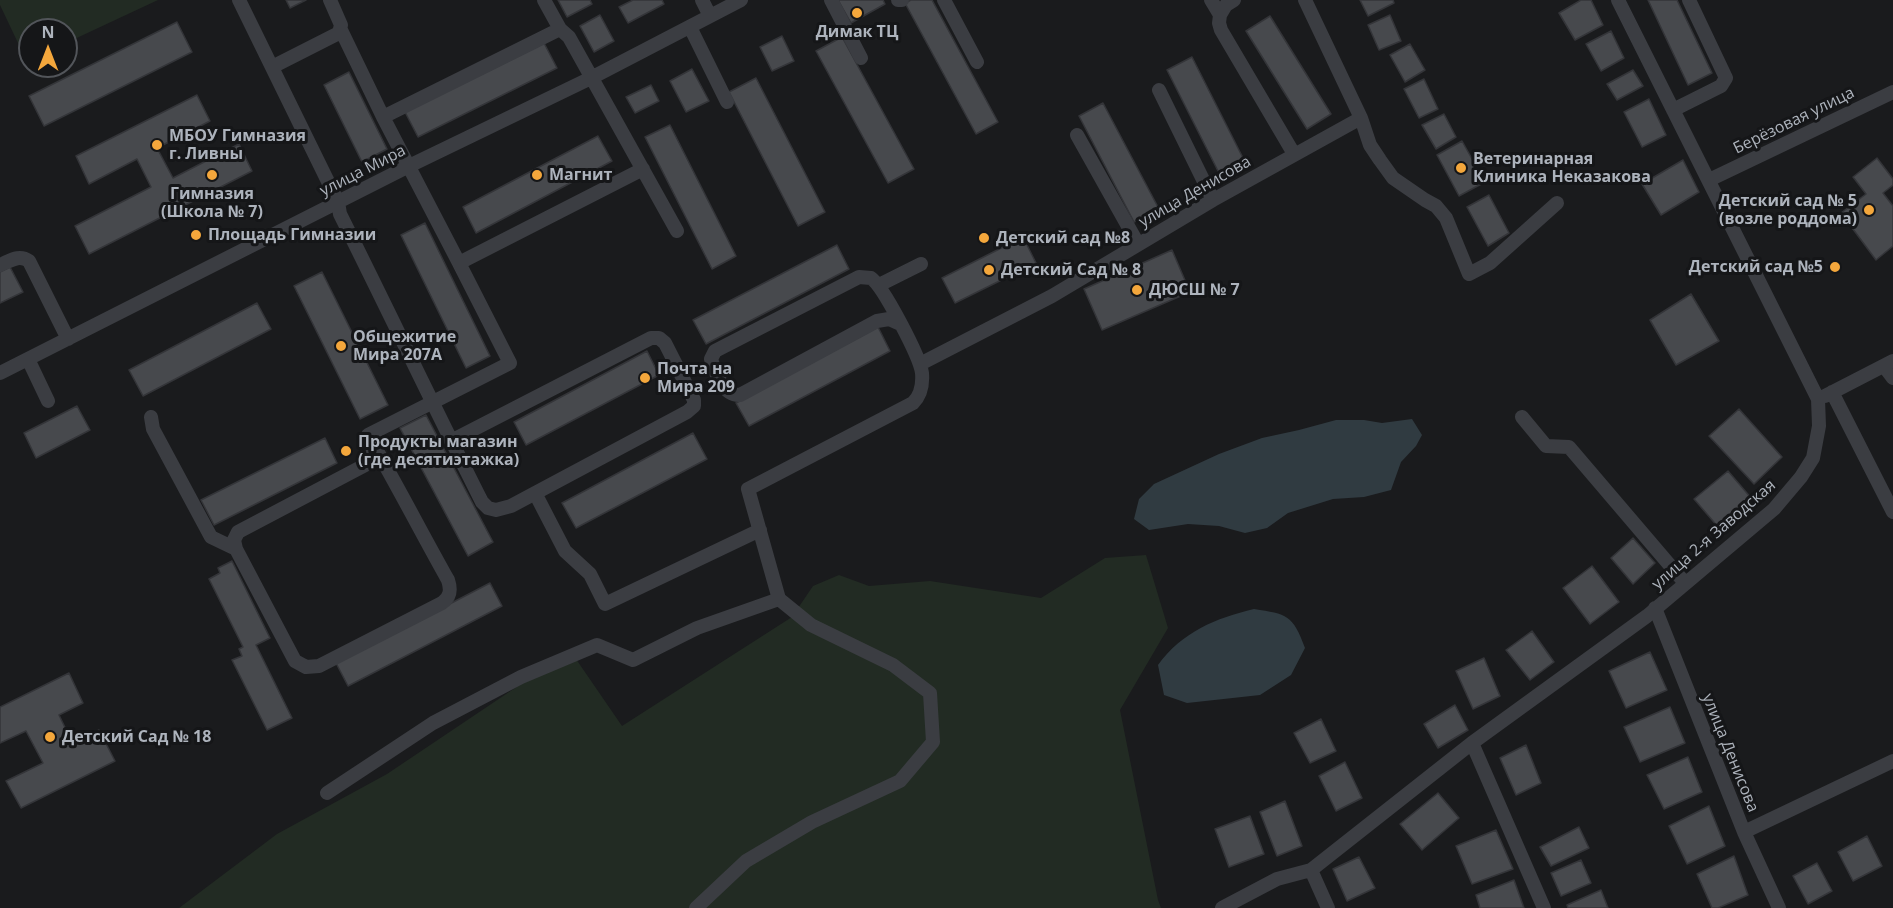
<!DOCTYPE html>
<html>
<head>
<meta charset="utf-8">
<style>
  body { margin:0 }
  #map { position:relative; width:1893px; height:908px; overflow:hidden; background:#1a1b1d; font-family:"Open Sans",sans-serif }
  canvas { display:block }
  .north { position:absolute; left:18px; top:18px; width:60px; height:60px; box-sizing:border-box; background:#151618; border:2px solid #52555a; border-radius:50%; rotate:0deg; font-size:16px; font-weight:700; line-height:24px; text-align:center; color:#adb3bc }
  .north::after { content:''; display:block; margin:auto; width:21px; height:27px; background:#f4a73c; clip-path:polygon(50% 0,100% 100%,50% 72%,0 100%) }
</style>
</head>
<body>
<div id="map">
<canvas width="1893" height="908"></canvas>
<div class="north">N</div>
</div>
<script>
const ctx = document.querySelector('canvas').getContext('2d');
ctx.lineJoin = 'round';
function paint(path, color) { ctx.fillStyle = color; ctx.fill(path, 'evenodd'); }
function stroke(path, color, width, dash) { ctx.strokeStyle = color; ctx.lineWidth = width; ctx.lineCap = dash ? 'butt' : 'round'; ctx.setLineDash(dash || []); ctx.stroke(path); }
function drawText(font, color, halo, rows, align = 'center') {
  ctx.font = font + ' "Open Sans",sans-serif'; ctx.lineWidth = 6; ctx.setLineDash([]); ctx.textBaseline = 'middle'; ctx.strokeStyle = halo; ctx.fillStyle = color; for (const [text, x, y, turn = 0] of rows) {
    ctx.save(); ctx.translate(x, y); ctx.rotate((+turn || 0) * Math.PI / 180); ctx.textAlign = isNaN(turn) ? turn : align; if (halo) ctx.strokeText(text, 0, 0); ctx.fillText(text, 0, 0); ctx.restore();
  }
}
paint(new Path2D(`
  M0 0H158L66 43V30H30V60L27 62 0 5Z
  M1146 555 1168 628 1120 710 1158 900 1161 908H179L277 834 387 774 524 682 576 659 622 726 792 617 813 586 839 575 869 586 930 581 1041 598 1105 558Z`), '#222b23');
paint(new Path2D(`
  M1412 419 1422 435 1416 446 1401 462 1391 490 1364 497 1333 499 1288 513 1267 528 1245 533 1219 526 1188 524 1149 530 1134 519 1139 499 1154 484 1219 454 1262 438 1299 430 1336 420H1364L1382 423Z
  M1254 609C1287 614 1293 615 1305 648L1291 675 1260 695 1187 703 1164 695 1158 665C1182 632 1216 618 1254 609Z`), '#303b41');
const building = new Path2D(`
  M286 0H306L290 8Z
  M558 0H590L592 4 567 17Z
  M633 0H662L664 4 628 23 619 7Z
  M838 0H883L885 4 851 23Z
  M911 0H932L998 122 976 134 905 3Z
  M1360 0H1393L1394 3 1368 16Z
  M1581 0H1591L1603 25 1575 40 1559 13Z
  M1648 0H1677L1712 73 1688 85Z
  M600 15 614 41 594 52 580 26Z
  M1390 15 1401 41 1379 50 1368 25Z
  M1270 16 1331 114 1307 129 1246 31Z
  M177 22 192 52 44 126 29 96Z
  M1611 31 1624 58 1601 71 1586 44Z
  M782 36 794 61 772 71 760 47Z
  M842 37 914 169 888 183 816 51Z
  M544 43 557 68 418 137 405 112Z
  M1410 44 1425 70 1405 82 1390 55Z
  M1192 57 1244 160 1219 173 1167 70Z
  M692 69 709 101 686 112 670 81Z
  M1633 70 1643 86 1617 100 1607 84Z
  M349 72 387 149 362 162 324 85Z
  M756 78 825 212 798 226 729 92Z
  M1424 79 1438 109 1419 118 1404 89Z
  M651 85 659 101 635 113 626 97Z
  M197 95 210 121 157 148 173 178 239 144 252 171 89 254 75 226 151 187 137 159 89 184 76 156Z
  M1649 99 1666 135 1642 147 1624 112Z
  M1103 103 1159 209 1134 222 1079 116Z
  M1444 114 1456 137 1436 149 1422 125Z
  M670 125 736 256 712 269 645 137Z
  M598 136 612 161 476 233 463 207Z
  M1462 141 1485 182 1459 196 1437 155Z
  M1877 158 1893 179V185L1883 193 1893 206V246L1876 260 1841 213 1866 194 1853 177Z
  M1683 160 1699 192 1661 215 1642 184Z
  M1489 195 1509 233 1488 246 1467 207Z
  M425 223 490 356 466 368 401 235Z
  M1023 237 1036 263 955 303 942 278Z
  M837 245 849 269 706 344 693 320Z
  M1172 250 1190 292 1102 330 1084 289Z
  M10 267 23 292 0 303V272Z
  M322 272 388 405 360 419 294 286Z
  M1691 294 1719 341 1676 365 1650 320Z
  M257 303 271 329 143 396 129 370Z
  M878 327 890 351 749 426 736 403Z
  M647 351 659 375 526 445 514 422Z
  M77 406 90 430 36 458 24 433Z
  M1739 409 1782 457 1754 484 1709 436Z
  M426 415 493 542 468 556 400 428Z
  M693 433 707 459 576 528 562 503Z
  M325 438 337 463 214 525 201 500Z
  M1728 471 1752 499 1719 528 1694 499Z
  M1633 538 1655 563 1633 584 1611 558Z
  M232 561 270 638 256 645 292 718 267 730 232 660 242 656 239 649 243 647 209 579 220 573 218 568Z
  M1592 566 1619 602 1590 624 1563 588Z
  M490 583 502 606 348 686 336 663Z
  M1532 631 1554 662 1530 680 1506 650Z
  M1650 652 1667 690 1626 708 1609 671Z
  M1484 658 1500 696 1473 709 1456 671Z
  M69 673 83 703 59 715 73 744 99 730 115 761 21 808 6 781 43 763 26 731 0 743V707Z
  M1455 705 1468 730 1438 748 1424 724Z
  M1670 707 1685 743 1640 762 1624 727Z
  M1321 719 1336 751 1310 763 1294 733Z
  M1526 745 1541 783 1516 795 1500 758Z
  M1688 757 1702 792 1664 809 1647 775Z
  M1345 762 1362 798 1336 811 1319 776Z
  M1438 793 1459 818 1422 850 1400 824Z
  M1285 801 1302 846 1277 856 1260 812Z
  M1709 806 1725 846 1687 864 1669 826Z
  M1250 816 1264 854 1229 867 1215 829Z
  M1579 827 1589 848 1551 866 1540 847Z
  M1496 830 1513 869 1472 884 1456 846Z
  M1867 836 1882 866 1853 881 1838 852Z
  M1734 856 1748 895 1718 908H1712L1697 874Z
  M1359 857 1375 888 1347 901 1333 869Z
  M1581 860 1591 883 1561 896 1551 873Z
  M1817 863 1832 891 1808 904 1793 876Z
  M1514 880 1524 908H1480L1476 895Z
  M1601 890 1608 908H1568L1567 905Z`);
paint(building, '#47494d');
stroke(building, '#343539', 1.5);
stroke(new Path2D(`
  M239 0 338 202 340 214C388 310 434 407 482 502L488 508 496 510 511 506 687 412 694 406V400L665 343 659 338H651L451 441
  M544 0 560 29 569 37 677 231
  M702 0 710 16
  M831 0 861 58
  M898 0H902
  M944 0 977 62
  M1211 0 1220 15 1226 5 1234 0
  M1305 0 1361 118 1370 145 1380 160 1393 178 1425 200 1436 206 1446 218 1469 274 1490 263 1557 203
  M1220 15 1219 23 1221 30 1294 154
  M690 27 727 102
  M341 30 383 117 459 263 643 169
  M272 67 339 33 341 25 330 0
  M1159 90 1213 200
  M1673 110 1721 86 1726 78 1689 0
  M383 117 560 29
  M1077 135 1138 244
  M1709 180 1893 92
  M0 265C10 261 19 254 29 261L68 339
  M879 285 921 264
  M28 359 48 401
  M920 364 1052 296 1213 200 1361 118
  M1884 366 1893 378
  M0 373 409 166 591 78 741 0
  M1832 392 1893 512
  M1825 396 1893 361
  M151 417 153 429 211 537 236 549
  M1522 417 1546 446 1569 447 1685 583
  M371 441 374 455 367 464 238 532 234 540 236 549 295 661 306 667 319 666 442 603C451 597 451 589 448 580 421 532 396 483 368 435L510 363 459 263
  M535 493 565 551 590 574 605 604 760 530
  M1655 608 1744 832 1779 908
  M1472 743 1544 908
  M327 793 433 723 521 677 597 645 633 660 697 628 779 599
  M1744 832 1893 761
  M1311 870 1328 908
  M696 908 746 861 812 822 900 781 933 742 930 693 893 665 811 625 779 599 748 489 913 403C921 395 923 385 922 373 920 357 883 286 871 278L859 277 715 351 711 359C715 372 723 396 740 395L877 321 889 319 900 324
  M1222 908 1277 879 1311 870 1472 743 1647 616 1774 509 1801 477 1813 458 1819 426 1818 399 1618 0`), '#3b3d42', 14);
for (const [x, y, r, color] of [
  [857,13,6,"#f4a73c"],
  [157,145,6,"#f4a73c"],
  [1461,168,6,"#f4a73c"],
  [212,175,6,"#f4a73c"],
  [537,175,6,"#f4a73c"],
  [1869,210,6,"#f4a73c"],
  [196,235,6,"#f4a73c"],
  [984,238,6,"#f4a73c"],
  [1835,267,6,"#f4a73c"],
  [989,270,6,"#f4a73c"],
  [1137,290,6,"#f4a73c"],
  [341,346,6,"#f4a73c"],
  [645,378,6,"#f4a73c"],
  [346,451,6,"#f4a73c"],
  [50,737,6,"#f4a73c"]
]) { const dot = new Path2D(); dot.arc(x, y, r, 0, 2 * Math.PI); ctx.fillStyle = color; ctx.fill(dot); stroke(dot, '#151618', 2); }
drawText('bold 16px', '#adb3bc', '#151618', [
  ["Димак ТЦ",857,32,"center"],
  ["МБОУ Гимназия",169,136],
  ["г. Ливны",169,154],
  ["Ветеринарная",1473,159],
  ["Клиника Неказакова",1473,177],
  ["Магнит",549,175],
  ["Гимназия",212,194,"center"],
  ["(Школа № 7)",212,212,"center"],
  ["Детский сад № 5",1857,201,"right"],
  ["(возле роддома)",1857,219,"right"],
  ["Площадь Гимназии",208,235],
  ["Детский сад №8",996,238],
  ["Детский сад №5",1823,267,"right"],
  ["Детский Сад № 8",1001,270],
  ["ДЮСШ № 7",1149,290],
  ["Общежитие",353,337],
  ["Мира 207А",353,355],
  ["Почта на",657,369],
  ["Мира 209",657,387],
  ["Продукты магазин",358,442],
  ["(где десятиэтажка)",358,460],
  ["Детский Сад № 18",62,737]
], 'left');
drawText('16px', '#adb3bc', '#151618', [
  ["Берёзовая улица",1794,121,-26],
  ["улица Мира",363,171,-27],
  ["улица Денисова",1195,192,-30],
  ["улица 2-я Заводская",1714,535,-41],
  ["улица Денисова",1730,753,68]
]);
</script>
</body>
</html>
